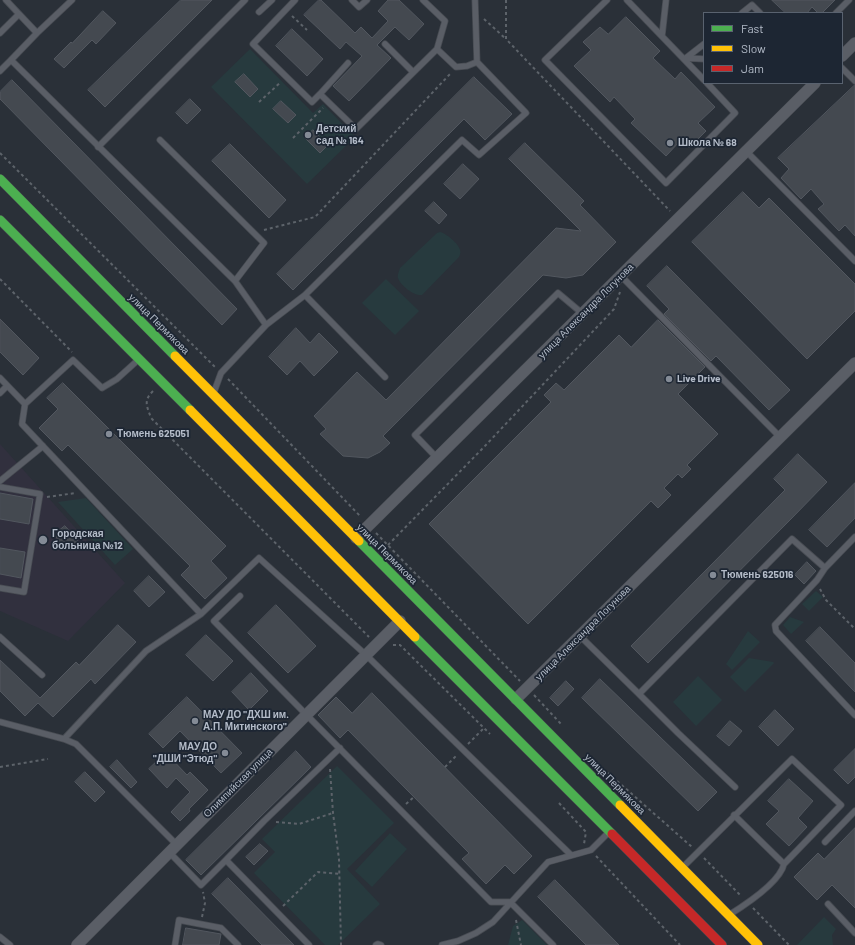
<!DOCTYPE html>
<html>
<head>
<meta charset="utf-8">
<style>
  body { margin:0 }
  #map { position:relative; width:855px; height:945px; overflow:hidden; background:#2a3038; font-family:Barlow,sans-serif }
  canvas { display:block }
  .legend { position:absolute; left:703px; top:12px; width:140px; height:72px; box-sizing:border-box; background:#1d2633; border:1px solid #59626f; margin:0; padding:5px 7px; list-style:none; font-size:12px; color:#b4bcc9 }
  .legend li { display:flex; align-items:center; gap:8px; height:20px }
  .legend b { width:20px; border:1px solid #59626f }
</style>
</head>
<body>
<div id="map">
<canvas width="855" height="945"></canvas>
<ul class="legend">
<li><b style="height:5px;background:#4caf50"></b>Fast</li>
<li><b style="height:5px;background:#ffc107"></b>Slow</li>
<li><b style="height:5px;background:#c62828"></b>Jam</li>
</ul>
</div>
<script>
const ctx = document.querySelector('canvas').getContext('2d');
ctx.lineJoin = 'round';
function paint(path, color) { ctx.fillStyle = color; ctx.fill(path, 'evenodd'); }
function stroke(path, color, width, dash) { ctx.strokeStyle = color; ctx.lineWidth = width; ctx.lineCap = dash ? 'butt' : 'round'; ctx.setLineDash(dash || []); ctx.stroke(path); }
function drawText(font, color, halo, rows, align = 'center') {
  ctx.font = font + ' Barlow,sans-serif'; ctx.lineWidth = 3.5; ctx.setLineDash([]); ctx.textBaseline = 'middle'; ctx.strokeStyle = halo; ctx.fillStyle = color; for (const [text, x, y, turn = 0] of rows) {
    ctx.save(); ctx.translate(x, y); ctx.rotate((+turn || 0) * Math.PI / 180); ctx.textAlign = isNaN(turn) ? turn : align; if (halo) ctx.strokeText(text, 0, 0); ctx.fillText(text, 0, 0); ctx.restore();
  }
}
paint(new Path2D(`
  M0 444 125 583 68 641 0 611Z`), '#31303e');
paint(new Path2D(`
  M250 49 313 113 323 104 355 137 307 184 211 87Z
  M440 232C446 233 459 244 460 250 461 253 460 254 459 257L422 295C414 296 401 286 398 278 397 275 399 272 400 268L437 233Z
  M386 279 419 311 395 335 362 303Z
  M86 498 133 549 115 565 58 502Z
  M816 591 823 597 809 611 802 604Z
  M790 617 804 622 791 634 783 625Z
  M748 631 760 642 732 670 726 664Z
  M749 658 773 662 774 663 745 692 730 677Z
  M698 676 722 700 696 726 673 702Z
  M337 766 394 823 347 869 380 904 338 945H325L254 873 275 852 262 839Z
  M390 833 407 849 372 887 355 871Z
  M824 917 836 929 832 935 833 945H797Z
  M522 920 547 945H508L513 926Z`), '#273a3e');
const building = new Path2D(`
  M181 0H212L105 107 88 90Z
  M319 0H321L355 33 361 27 372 38 388 21 378 11 388 0H399L424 24 409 40 395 27 377 45 391 58 349 101 333 86 362 56 346 42 340 49 304 15Z
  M772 0H835L822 13H818L812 7 807 13H786Z
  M103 11 116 23 96 44 92 40 64 68 54 59 71 42 72 43Z
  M626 17 660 51 653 58 675 79 681 72 715 107 698 123 706 131 689 148 681 140 666 156 631 123 635 119 614 97 610 102 574 66 591 50 583 42 600 27 608 34Z
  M292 29 323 59 307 76 276 46Z
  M244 74 258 89 250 97 235 82Z
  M474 77 512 114 485 140 464 119 293 290 277 274Z
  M12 80 237 309 222 325 0 99V92Z
  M855 85V236L845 225 839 231 818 209 824 204 811 189 801 199 781 178 789 169 778 158Z
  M190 99 201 110 187 124 176 113Z
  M281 101 296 115 288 123 273 109Z
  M313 130 328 145 320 153 305 138Z
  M525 143 584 201 580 205 616 242 583 275 566 278 543 275 383 436 390 443 380 452 368 458 343 456 320 434 326 429 314 416 357 372 386 400 556 228 581 231 509 159Z
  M230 144 286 200 269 218 212 161Z
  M463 164 479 179 460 199 444 184Z
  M743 192 759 208 769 198 855 284V311L807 359 692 242Z
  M434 202 447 215 439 224 425 211Z
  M667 266 790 390 769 410 716 356 711 361 664 314 669 309 647 286Z
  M0 319 39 358 23 375 0 352Z
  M658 320 705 367 678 394 718 434 687 465 691 469 682 478 678 474 664 488 671 495 658 508 651 501 528 624 429 524 551 402 544 395 556 383 564 390 619 335 631 347Z
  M296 328 310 343 319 333 338 352 314 376 300 361 287 375 269 357Z
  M63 383 226 546 211 561 227 578 205 599 181 575 190 566 68 445 62 451 39 428 58 409 47 398Z
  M798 454 827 482 791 519 648 663 631 646 785 490 774 479Z
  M855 483V518L827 547 809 530Z
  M0 493 33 499 29 524 0 519Z
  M65 526 78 540 67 550 54 535Z
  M0 548 25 552 21 578 0 574Z
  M807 562 816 571 804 584 795 575Z
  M149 576 165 592 149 607 134 591Z
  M276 605 316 646 288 673 248 633Z
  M118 625 136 642 95 684 91 679 53 717 38 703 25 716 0 691V660L40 698 76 662 79 665Z
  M820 627 855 663V692L806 641Z
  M206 635 233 661 213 681 186 655Z
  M251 673 268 691 249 710 232 692Z
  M600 679 717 792 698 811 582 698Z
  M566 681 574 689 558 706 550 698Z
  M372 693 532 856 514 874 505 865 486 884 462 859 469 853 348 730 340 738 318 715 336 697 352 713Z
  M187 697 242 753 221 773 180 731 163 748 149 734Z
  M775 710 794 729 778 746 759 727Z
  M730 721 742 731 729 746 717 736Z
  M855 749V777L848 784 834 770Z
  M296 751 311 767 201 875 186 860Z
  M166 753 187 775 190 772 208 790 189 809 190 811 180 821 171 812 190 792 176 778 167 788 149 769Z
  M117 760 137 782 131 788 110 767Z
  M85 772 105 792 95 802 75 782Z
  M789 779 813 801 798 818 807 827 789 846 766 824 779 811 768 801Z
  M855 828V908L832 885 817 900 794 877 818 853 824 859Z
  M260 844 268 851 254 865 246 857Z
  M228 878 294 945H262L212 894Z
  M555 880 619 945H586L538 897Z
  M186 928 221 934 219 945H183Z`);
paint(building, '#444950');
stroke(building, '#52575f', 1);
const lane = new Path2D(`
  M295 0 253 44 312 102 320 94 356 129 437 49 445 21 423 0
  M352 0 359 7 367 0
  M607 0 545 60 666 183 735 113 707 83
  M627 0 704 80
  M259 12 272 0
  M742 13 752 5 760 13
  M836 13 849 0
  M0 33 19 14 6 0
  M37 33 72 0
  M662 36 666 0
  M385 44 413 72
  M437 49 456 67 467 66 477 62
  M686 58 704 44
  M686 58 704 59
  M11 60 37 33 19 14
  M842 68 855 81
  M0 71 11 60 235 281
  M320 94 348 63
  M160 140 264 243 235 281 266 325
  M98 147 245 0
  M746 151 855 261
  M621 276 780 437
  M305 295 385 377
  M0 378 25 404 73 360 102 388 117 379 138 360
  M214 392 221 373 266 325 305 295 462 140 479 155 526 113 477 62 475 0
  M0 393 7 386
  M25 404 22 424 201 614 259 558 366 655 571 855
  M437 458 415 435 558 293 583 314
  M0 481 43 446
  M0 487 40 494 24 592 0 588
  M825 568 817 580 775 625 776 631 855 715
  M240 596 214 621 491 902H510L553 945
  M580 636 639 694 792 539 825 568 855 537
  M0 637 42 675
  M639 694 678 733 735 787
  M0 722 64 739 76 744 177 845
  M64 739 146 651 201 614
  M734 815 784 864
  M825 842 855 811
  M169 852 201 885 226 860
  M683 867 792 759 841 805 784 864C780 882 745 905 729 915
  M828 904 855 933
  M0 937 10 945
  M175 945 179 920 221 928 238 945
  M309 945 226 860 264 821 340 748
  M376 945 378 944 381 945
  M442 945 458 941 476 933 493 922 548 862 591 850 609 832`);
const street = new Path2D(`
  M842 56 855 43
  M356 538 815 83
  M516 699 855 363
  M77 945 400 621`);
const fast = new Path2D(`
  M0 179 175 356
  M0 220 190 410
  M359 541 620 805
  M415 637 612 834`);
const slow = new Path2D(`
  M175 356 359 541
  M190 410 415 637
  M620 805 758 945`);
const jam = new Path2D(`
  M612 834 722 945`);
stroke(lane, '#484c53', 7);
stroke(street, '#484c53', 12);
stroke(fast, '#484c53', 10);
stroke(slow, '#484c53', 10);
stroke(jam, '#484c53', 10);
stroke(new Path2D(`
  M506 0V39L670 211
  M292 16 307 30
  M484 19 506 39
  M259 102 281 82
  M293 138 323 108
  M0 153 216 368
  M264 230 315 217 450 74
  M0 279 72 352
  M228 379 361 517
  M153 391C143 401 147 406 151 418L369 637
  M47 497 76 493
  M376 533 520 681
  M388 545 484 447 614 309 620 292
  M820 589 826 600 855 629
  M393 645H400L490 734
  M534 695 561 724
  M468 744 484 728
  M0 767 48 759
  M445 767 457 755
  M330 769 333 813 339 859 341 945
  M608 773 692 847
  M559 803 586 832 584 844
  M406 804 414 797
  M276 822 299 824 333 813
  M596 856 680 945
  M704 858 741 896
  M283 906 318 872 340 874
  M753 908 789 945
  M202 917 205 903 203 892
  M516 920 521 945`), '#5d636a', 2, [3, 3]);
stroke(lane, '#5a5e66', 5.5);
stroke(street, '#5a5e66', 11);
stroke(fast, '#4caf50', 9);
stroke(slow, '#ffc107', 9);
stroke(jam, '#c62828', 9);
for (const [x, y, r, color] of [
  [308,135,4,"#848b96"],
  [670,143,4,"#848b96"],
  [669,379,4,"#848b96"],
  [109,434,4,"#848b96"],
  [43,540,5,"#848b96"],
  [713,575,4,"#848b96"],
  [195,721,4,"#848b96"],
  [225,753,4,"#848b96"]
]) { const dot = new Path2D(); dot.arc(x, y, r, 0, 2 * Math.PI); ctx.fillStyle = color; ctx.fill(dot); stroke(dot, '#1d2633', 1.5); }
drawText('bold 10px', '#b4bcc9', '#1d2633', [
  ["Детский",316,129],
  ["сад № 164",316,141],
  ["Школа № 68",678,143],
  ["Live Drive",677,379],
  ["Тюмень 625051",117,434],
  ["Городская",52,534],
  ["больница №12",52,546],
  ["Тюмень 625016",721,575],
  ["МАУ ДО \"ДХШ им.",203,715],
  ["А.П. Митинского\"",203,727],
  ["МАУ ДО",217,747,"right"],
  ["\"ДШИ \"Этюд\"",217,759,"right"]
], 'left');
drawText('10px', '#b4bcc9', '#1d2633', [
  ["улица Александра Логунова",586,311,-45],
  ["улица Пермякова",159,324,45],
  ["улица Пермякова",387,554,45],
  ["улица Александра Логунова",583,633,-45],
  ["Олимпийская улица",238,783,-45],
  ["улица Пермякова",615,784,45]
]);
</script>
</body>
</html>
